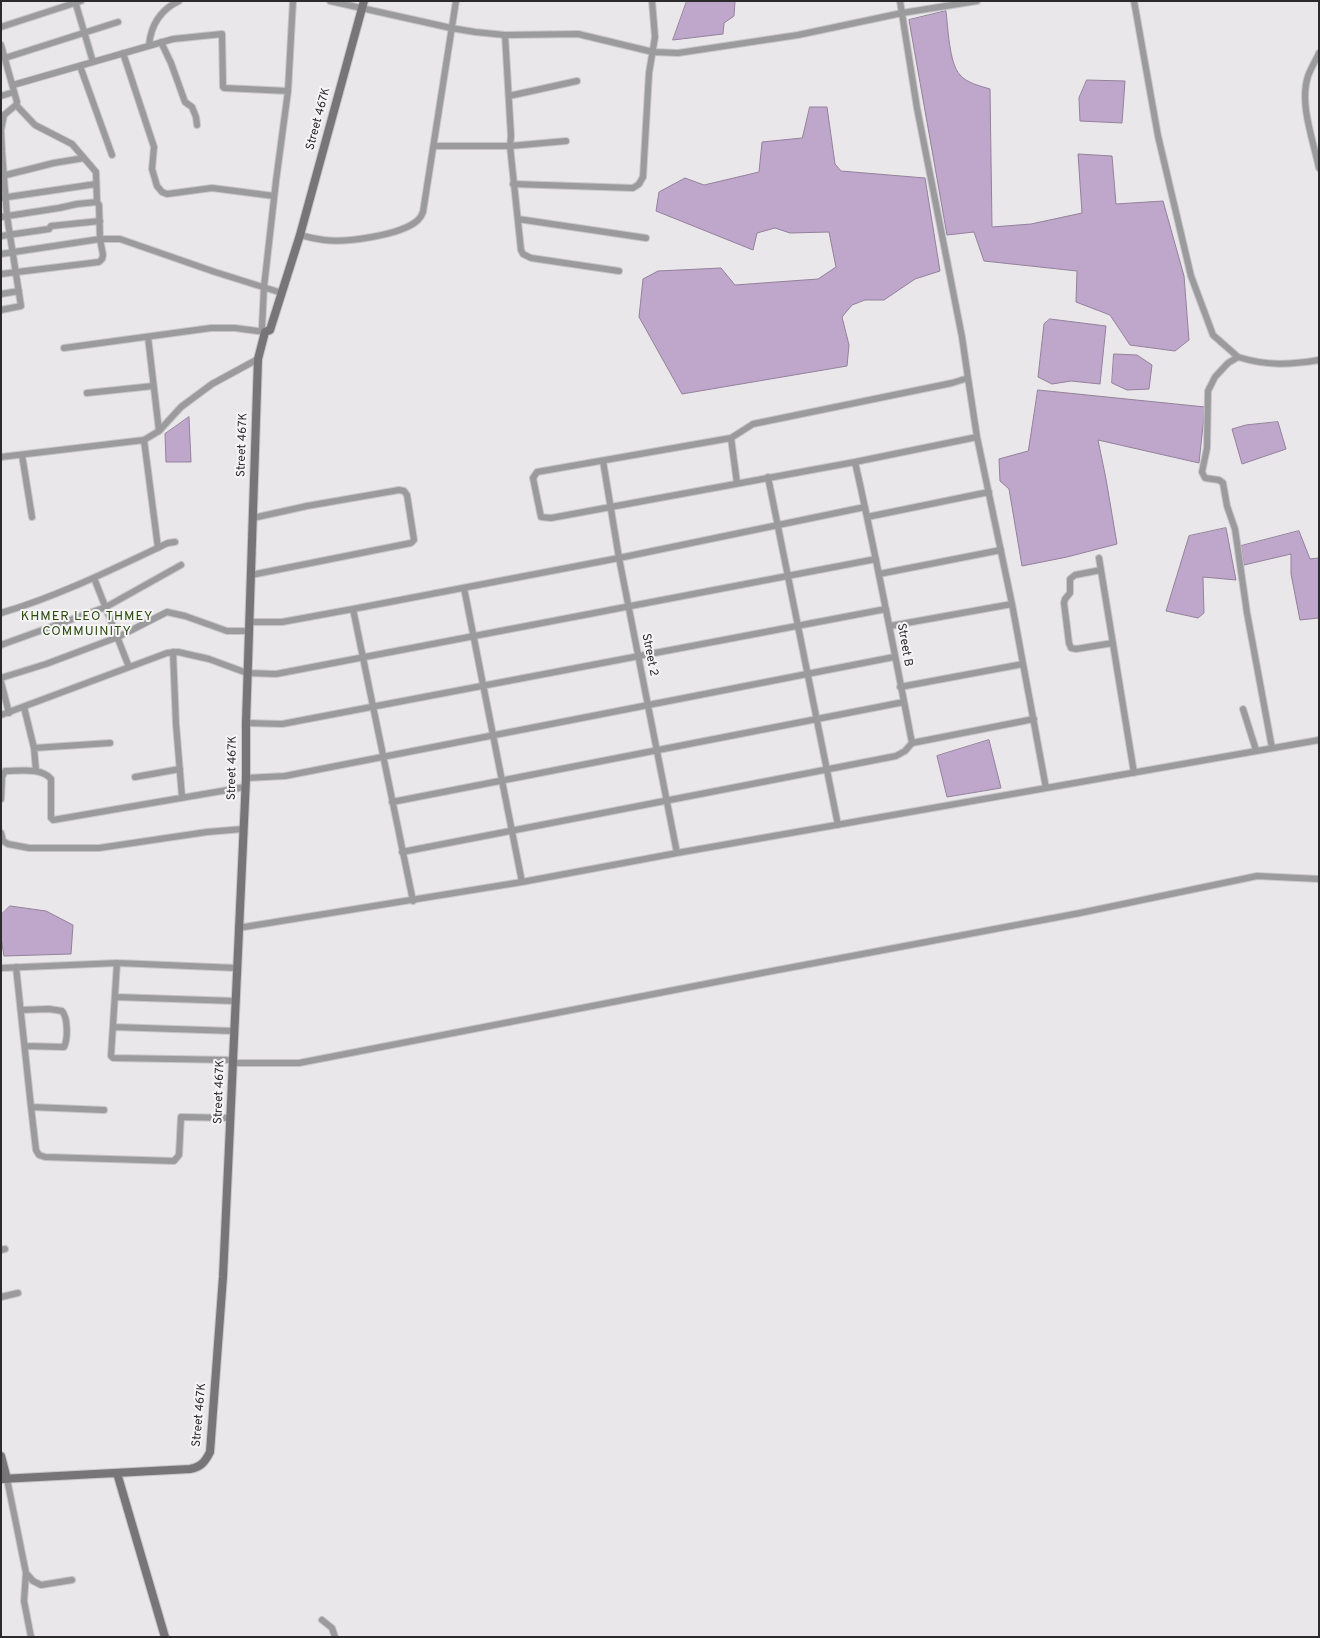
<!DOCTYPE html>
<html>
<head>
<meta charset="utf-8">
<style>
  body { margin:0 }
  #map { position:relative; width:1320px; height:1638px; overflow:hidden; background:#e9e7ea; font-family:Overpass,sans-serif }
  canvas { display:block }
  .frame { position:absolute; inset:0; border:2px solid #2b2b2c; pointer-events:none }
</style>
</head>
<body>
<div id="map">
<canvas width="1320" height="1638"></canvas>
<div class="frame"></div>
</div>
<script>
const ctx = document.querySelector('canvas').getContext('2d');
ctx.lineJoin = 'round';
function paint(path, color) { ctx.fillStyle = color; ctx.fill(path, 'evenodd'); }
function stroke(path, color, width, dash) { ctx.strokeStyle = color; ctx.lineWidth = width; ctx.lineCap = dash ? 'butt' : 'round'; ctx.setLineDash(dash || []); ctx.stroke(path); }
function drawText(font, color, halo, rows, align = 'center') {
  ctx.font = font + ' Overpass,sans-serif'; ctx.lineWidth = 4; ctx.setLineDash([]); ctx.textBaseline = 'middle'; ctx.strokeStyle = halo; ctx.fillStyle = color; for (const [text, x, y, turn = 0] of rows) {
    ctx.save(); ctx.translate(x, y); ctx.rotate((+turn || 0) * Math.PI / 180); ctx.textAlign = isNaN(turn) ? turn : align; if (halo) ctx.strokeText(text, 0, 0); ctx.fillText(text, 0, 0); ctx.restore();
  }
}
const water = new Path2D(`
  M687 1H735L734 16 724 23 723 34 673 40Z
  M946 11C948 27 949 63 960 75 967 83 980 86 990 89L992 227 1031 224 1082 213 1078 154 1112 156 1116 204 1163 201 1184 276 1189 340 1175 351 1130 345 1110 315 1076 302 1077 271 984 261 974 232 947 235 909 20Z
  M1087 80 1125 81 1122 123 1080 121 1079 98Z
  M810 107H827L835 164 841 171 925 178 940 271 915 279 884 300H865L852 305 842 317 849 345 847 366 682 394 639 317 643 279 658 271 721 268 735 285 818 279 836 267 829 232 790 233 775 228 757 233 753 250 656 211 659 192 685 178 704 185 759 172 762 142 802 138Z
  M1050 319 1106 326 1100 384 1071 381 1052 384 1038 377 1044 324Z
  M1114 354 1137 355 1152 365 1149 389 1127 390 1112 383Z
  M1038 390 1205 407 1199 463 1098 440 1106 479 1117 544 1067 557 1022 566 1009 489 1000 481 999 459 1028 451Z
  M189 417 191 462H166L165 434Z
  M1278 422 1286 449 1242 464 1232 429 1246 425Z
  M1226 528 1236 580 1203 577 1204 613 1198 618 1166 611 1189 536Z
  M1299 531 1310 559 1319 558V618L1300 620 1291 574V554L1244 565 1241 546Z
  M989 740 1001 788 947 797 937 756Z
  M10 906 46 911 73 925 71 954 4 956 1 938V915Z`);
paint(water, '#bfa6cb');
stroke(water, '#93819b', 1);
const street = new Path2D(`
  M75 1 93 62
  M330 1 451 28 475 32 505 35 578 34 653 52 678 53 798 35 902 13 977 1
  M900 1 917 108 962 337 968 378
  M1134 1 1158 136 1191 276 1213 335 1238 357
  M1 27 81 1
  M505 35 511 136 510 146 566 141
  M161 42 171 63 185 102 192 107 196 117 197 125
  M1 45 17 102 16 105 35 125 72 144 96 172 97 202 99 205 100 239 103 255 102 259 99 262 1 274
  M149 45C151 25 160 10 179 1
  M123 53 154 147 152 169 157 186 162 192 167 194 212 188 274 196
  M1319 53C1316 60 1311 68 1308 76 1299 104 1313 139 1319 168
  M5 58 118 22
  M80 66 112 155
  M13 85 173 39 222 34 223 87 224 88 288 91
  M1 96 14 92
  M509 96 577 81
  M434 146H510L521 250 523 254 531 258 619 271
  M2 176 54 163 84 158
  M513 184 633 188 639 184 643 177 649 73 655 37 652 1
  M1 198 96 184
  M1 217 59 208 77 204 97 202
  M518 219 646 238
  M300 235C307 237 316 239 324 240 346 243 402 235 418 220 420 218 422 215 423 212L456 1
  M1 236 49 229 51 226 100 221
  M1 254 100 239H120L215 272 282 293
  M1 294 19 291
  M1 310 21 306 7 216 2 152 1 130 4 115 16 105
  M265 332 262 328 264 287 276 181 288 91 293 1
  M148 337 159 431
  M64 348 211 328H235L265 332
  M87 393 153 386
  M977 437 855 462 551 518 541 517 533 478 537 472 731 438 753 424 952 383 968 378 977 437 1012 604 1046 788
  M731 438 737 483
  M144 440 158 548
  M22 455 32 517
  M1 457 144 440 159 431 181 407 212 384 258 359
  M603 461 619 558 677 853
  M855 462C876 555 894 649 912 743
  M768 477 838 825
  M867 517 989 492
  M1099 558 1134 773
  M1101 570 1075 575 1070 579V593L1065 599 1064 603 1069 643 1071 648 1076 649 1113 643
  M879 574 1001 550
  M251 575 411 543 414 540 407 495 404 491 399 490 307 506 253 518
  M94 578 129 667
  M464 588 522 882
  M353 609 413 901
  M1 613C59 596 113 569 168 543L175 542
  M249 622H282L353 609 619 558 865 507
  M890 626 1012 604
  M1 645 106 607 181 565
  M173 652 176 724 182 797
  M1 678 46 664 118 637 167 612 185 616 227 631H249
  M1 682 9 713
  M900 687 1023 664
  M24 707 34 748 110 743
  M1243 709 1256 750
  M1 715 167 653 178 652 209 659 247 673 276 674 876 559
  M246 723 282 724 886 609
  M912 743 1034 719
  M34 748 36 771
  M1272 748 1247 613 1235 529 1227 506 1223 483 1219 480 1205 478 1202 472 1207 448 1208 391 1215 377 1228 363 1238 357C1267 366 1289 365 1319 360
  M135 777 180 769
  M246 778 285 776 894 657
  M1 799 2 777 5 771C18 771 42 767 51 779V818L53 820 245 787
  M392 802 904 702
  M1 833 3 841 8 844 29 848H99L207 832 243 829
  M402 852 896 756 905 751 912 743
  M238 928 522 882 677 853 1319 740
  M117 963 111 1056 113 1058 233 1060
  M16 967 31 1107
  M1 968 117 963 237 968
  M115 997 235 1001
  M21 1010 49 1009 62 1011C68 1018 68 1039 64 1047L25 1046
  M113 1027 234 1031
  M233 1063H299L767 972 1080 913 1257 876 1319 879
  M104 1110 31 1107 36 1150 39 1155 45 1157 174 1161 179 1155 181 1117 231 1118
  M1 1250 5 1249
  M1 1297 18 1293
  M7 1479 26 1573 24 1601 31 1637
  M26 1573 33 1581 41 1585 72 1580
  M322 1620 332 1628 335 1637`);
const secondary = new Path2D(`
  M1 1456 7 1479
  M117 1473 165 1637
  M1 1479 190 1469C201 1467 205 1462 210 1452L223 1277 246 778V723L258 359 265 332 270 330 300 235 364 1`);
stroke(street, '#c7c5c8', 8);
stroke(secondary, '#c7c5c8', 10);
stroke(street, '#9b9a9c', 6);
stroke(secondary, '#777577', 8);
drawText('12px', '#2b2b2c', '#f6f4f7', [
  ["Street 467K",319,119,-75],
  ["Street 467K",243,445,-88],
  ["Street B",904,645,80],
  ["Street 2",649,655,79],
  ["Street 467K",233,768,-89],
  ["Street 467K",220,1092,-88],
  ["Street 467K",200,1415,-85]
]);
ctx.letterSpacing = '1px';
drawText('13px', '#284c0c', '#f6f4f7', [
  ["KHMER LEO THMEY",87,617],
  ["COMMUINITY",87,632]
]);
ctx.letterSpacing = '0px';
</script>
</body>
</html>
